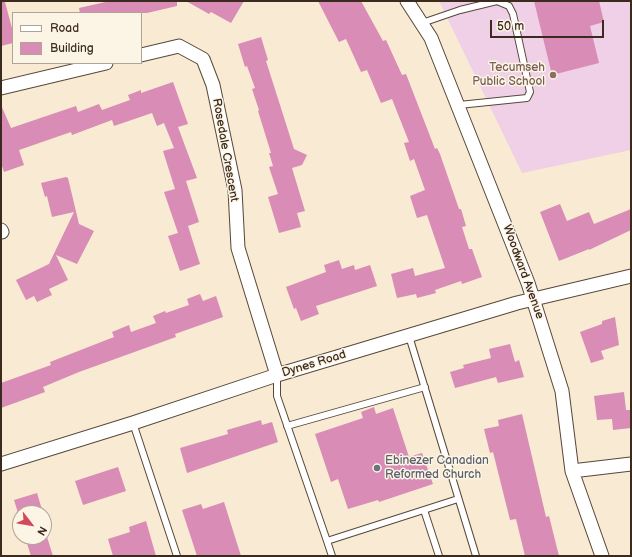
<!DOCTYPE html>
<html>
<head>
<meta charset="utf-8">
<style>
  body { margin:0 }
  #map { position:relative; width:632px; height:557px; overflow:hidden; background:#f8ead3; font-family:"Balsamiq Sans",sans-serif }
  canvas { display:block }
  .frame { position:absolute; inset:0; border:2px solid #3b2a1e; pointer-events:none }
  .legend { position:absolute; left:12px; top:12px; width:130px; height:52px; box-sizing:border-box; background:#fcf5e5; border:1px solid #afa495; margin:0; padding:5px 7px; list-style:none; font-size:12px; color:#3b2a1e }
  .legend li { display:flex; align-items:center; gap:8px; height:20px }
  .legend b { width:20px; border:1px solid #afa495 }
  .north { position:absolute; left:12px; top:505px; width:40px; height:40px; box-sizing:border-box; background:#fcf5e5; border:1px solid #afa495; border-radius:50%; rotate:121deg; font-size:11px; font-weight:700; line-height:16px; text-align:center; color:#3b2a1e }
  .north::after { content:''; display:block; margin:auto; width:14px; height:18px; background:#d1495b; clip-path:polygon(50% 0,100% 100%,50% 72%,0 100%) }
  .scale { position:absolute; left:490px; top:20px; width:114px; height:18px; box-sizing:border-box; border:2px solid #3b2a1e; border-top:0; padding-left:5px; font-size:12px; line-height:14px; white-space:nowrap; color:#3b2a1e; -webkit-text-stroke:3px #fcf5e5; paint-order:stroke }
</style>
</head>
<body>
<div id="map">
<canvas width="632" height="557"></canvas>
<div class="frame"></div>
<ul class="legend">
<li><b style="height:5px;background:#fff"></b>Road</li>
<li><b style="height:11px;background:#d88cb6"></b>Building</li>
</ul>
<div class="north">N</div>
<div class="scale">50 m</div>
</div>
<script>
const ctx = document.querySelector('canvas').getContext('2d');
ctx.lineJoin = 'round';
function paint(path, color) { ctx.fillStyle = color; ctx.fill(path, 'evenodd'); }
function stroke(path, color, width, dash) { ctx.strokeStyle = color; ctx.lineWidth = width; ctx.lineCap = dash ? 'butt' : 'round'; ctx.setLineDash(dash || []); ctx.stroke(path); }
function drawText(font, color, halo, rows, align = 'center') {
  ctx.font = font + ' "Balsamiq Sans",sans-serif'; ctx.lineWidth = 3; ctx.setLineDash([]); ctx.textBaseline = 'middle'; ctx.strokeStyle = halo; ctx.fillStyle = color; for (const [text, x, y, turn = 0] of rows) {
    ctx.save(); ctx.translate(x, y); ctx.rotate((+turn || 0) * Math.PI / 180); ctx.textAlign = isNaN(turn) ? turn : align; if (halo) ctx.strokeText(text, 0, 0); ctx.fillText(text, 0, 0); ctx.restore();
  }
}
paint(new Path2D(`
  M439 1H631V150L522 173Z`), '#efd0e6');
paint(new Path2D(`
  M110 1H177V6L147 13H80L79 8Z
  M186 1H244L231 23 211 12 209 14Z
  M318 1H361L383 41 386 40 402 75 406 74 435 149 437 148 440 154 459 209H461L466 226 462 227 469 249H472L482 277 462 284 461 281 435 290 436 293 417 298 416 294 397 298 391 274 413 268 415 276 445 268 427 215 417 218 410 196 425 190 414 159 410 161 404 143 409 142 392 99 381 103 367 70 361 72 346 39 339 42Z
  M534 1H599L604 22 590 26 599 63 552 75Z
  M1 2H5L13 32V43L1 46Z
  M261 37 268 60 266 61 294 149 307 155 302 165 292 168 305 211 297 213 301 227 279 233 268 197 278 194 269 167 273 166 269 153H271L258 111 259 110 252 89 255 88 247 66 245 67 238 44Z
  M173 82 188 124 178 127 197 178 186 181 199 222 188 226 200 264 180 271 168 236 178 233 164 192 175 189 163 151 174 148 164 123 157 126 152 113 114 126 112 120 72 135 71 132 19 150 24 165 4 172 1 163V105L11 128 76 106 78 112 99 104 102 110 130 100 128 95 141 90V93Z
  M66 177 68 178 79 224 94 231 77 264 56 255 68 280 49 289 52 295 37 302 34 296 26 300 16 280 49 264 74 212 52 217 47 196 45 197 41 183Z
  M560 204 567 221 589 212 594 224 631 209V230L589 250V249L559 261 540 212Z
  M339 260 342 269 354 265 355 270 370 265 377 286 316 306 319 314 301 321 296 308 294 309 286 287 326 272 324 265Z
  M200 294 203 301 216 296 223 317 175 334 176 337 79 372 43 387 45 392 1 408V383L51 365 50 362 114 337 112 332 129 325 131 332 156 323 153 316 165 311 166 313 189 305 187 299Z
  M615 317 619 345 601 351 604 359 591 363 580 332 602 324V321Z
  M510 344 515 362 519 360 524 377 498 383 496 377 455 388 450 372 464 368 463 365 491 358 489 349Z
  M624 392 626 410H631V428L613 430 612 419 597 420 594 396Z
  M374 407 376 414 393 408 409 457 422 453 433 484 379 502 378 500 348 509 338 479 331 482 315 434 363 418 361 412Z
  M522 414 546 517 549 516 559 556H525L516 519 510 520 493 452 490 453 484 429 499 426 498 420Z
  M261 420 262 425 272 422 278 442 187 473 180 448 228 434 227 430Z
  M118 467 126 491 83 505 75 481Z
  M37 493 43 513H18L14 500Z
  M224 502 241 556H197L182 510 201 504 203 509Z
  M146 521 156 556H113L108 539 130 532 129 527Z
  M25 537H47L53 556H31Z`), '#d88cb6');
const service = new Path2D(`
  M422 23 460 10 497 1 509 6 513 14 530 92 527 98 459 105
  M409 336 476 556
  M277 375V396L327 541 458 499
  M133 423 177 556
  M287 426 425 387
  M424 510 439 556
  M327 541 332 556`);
const minor = new Path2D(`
  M407 1 431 38 528 283 562 391 572 471 602 556
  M141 55 179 46 203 59 213 85 235 190 238 248 277 375
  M1 88 106 63
  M1 230 2 232
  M1 464 133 423 277 375 517 303 631 276
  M572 471 631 464`);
stroke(service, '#574739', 8);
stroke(minor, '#574739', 15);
stroke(service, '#fff', 6);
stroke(minor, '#fff', 13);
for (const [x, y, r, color] of [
  [553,75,4,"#8d6e63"],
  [377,468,4,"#6b7280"]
]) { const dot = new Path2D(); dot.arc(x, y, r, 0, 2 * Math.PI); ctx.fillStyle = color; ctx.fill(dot); stroke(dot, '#fcf5e5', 1.5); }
drawText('12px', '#785e54', '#fcf5e5', [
  ["Tecumseh",545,68],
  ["Public School",545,82]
], 'right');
drawText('12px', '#3b2a1e', '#fcf5e5', [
  ["Rosedale Crescent",225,150,80],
  ["Woodward Avenue",523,272,70],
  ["Dynes Road",314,364,-17]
]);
drawText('12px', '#5b616d', '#fcf5e5', [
  ["Ebinezer Canadian",385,461],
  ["Reformed Church",385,475]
], 'left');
</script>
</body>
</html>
